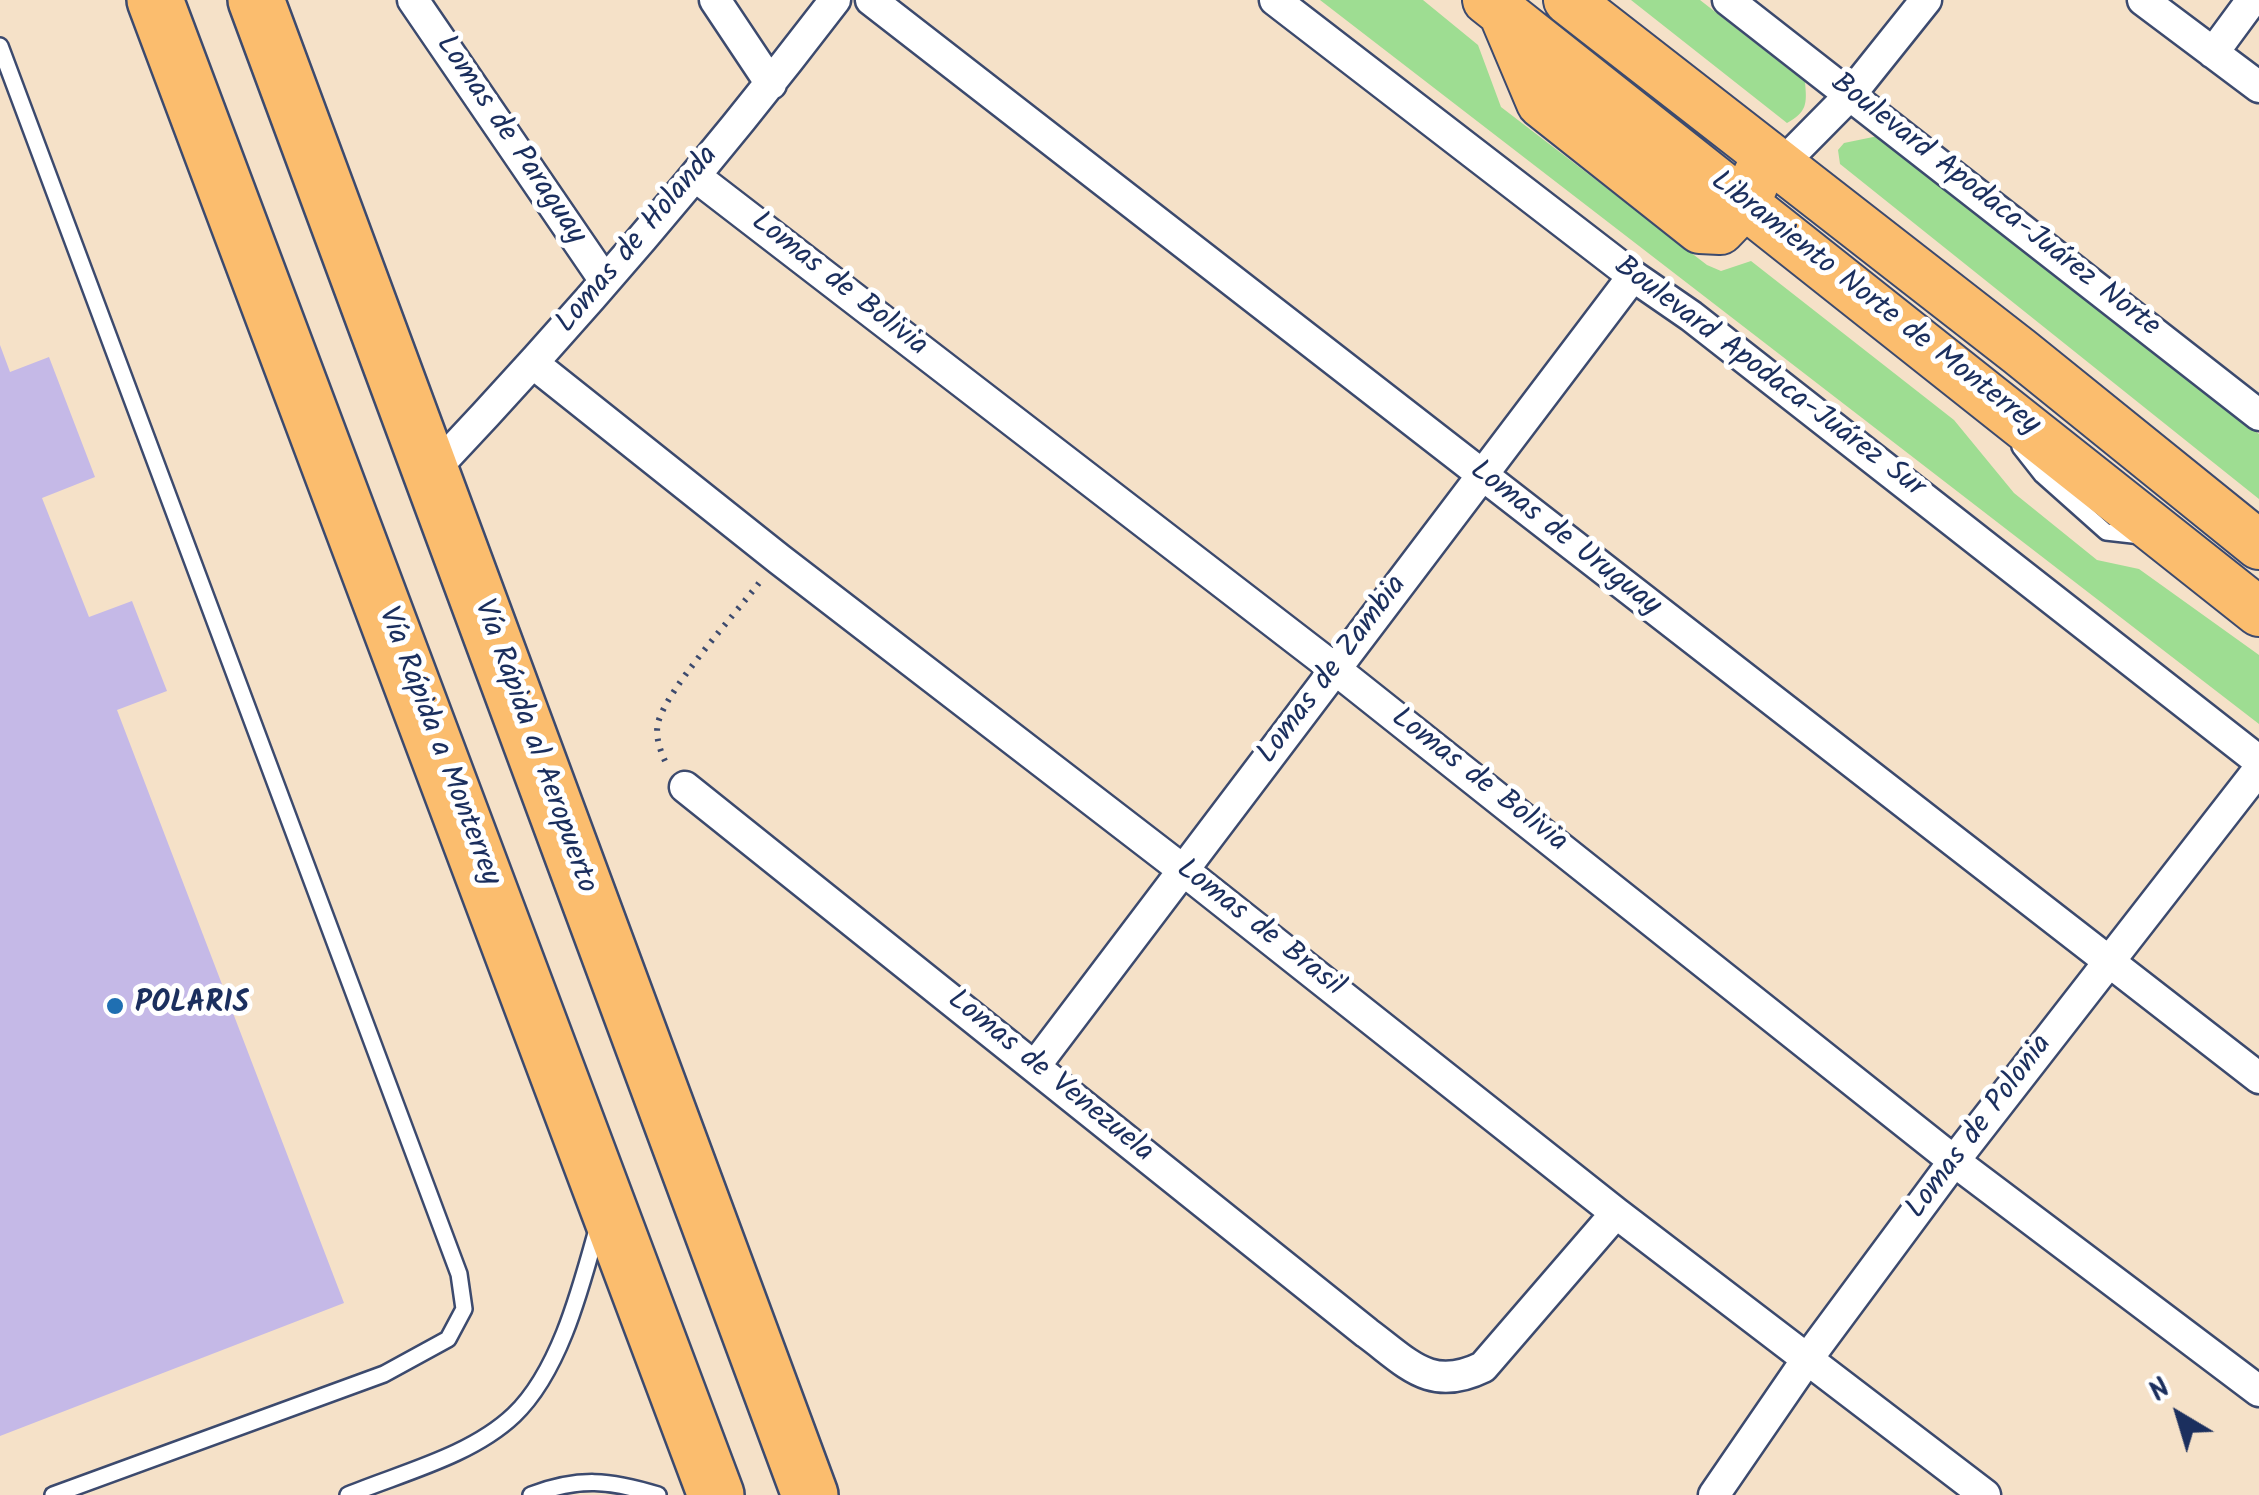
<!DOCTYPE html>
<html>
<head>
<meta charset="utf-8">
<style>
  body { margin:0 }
  #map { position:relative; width:2259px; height:1495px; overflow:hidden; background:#f5e1c8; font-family:Kalam,sans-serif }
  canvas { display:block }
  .north { position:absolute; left:2129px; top:1365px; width:100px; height:100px; -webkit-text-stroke:8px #fff; paint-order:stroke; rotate:322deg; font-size:28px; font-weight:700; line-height:40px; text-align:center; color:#1b2f5e }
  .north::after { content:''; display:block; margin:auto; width:35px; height:45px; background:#1b2f5e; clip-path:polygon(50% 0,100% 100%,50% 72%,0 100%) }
</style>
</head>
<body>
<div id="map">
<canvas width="2259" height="1495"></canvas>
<div class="north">N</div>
</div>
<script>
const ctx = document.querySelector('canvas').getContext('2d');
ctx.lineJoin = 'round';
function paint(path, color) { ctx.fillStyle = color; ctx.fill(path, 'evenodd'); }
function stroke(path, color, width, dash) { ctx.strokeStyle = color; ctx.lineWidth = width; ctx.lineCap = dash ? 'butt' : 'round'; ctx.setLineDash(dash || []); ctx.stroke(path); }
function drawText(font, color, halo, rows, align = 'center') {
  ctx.font = font + ' Kalam,sans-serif'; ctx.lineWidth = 10; ctx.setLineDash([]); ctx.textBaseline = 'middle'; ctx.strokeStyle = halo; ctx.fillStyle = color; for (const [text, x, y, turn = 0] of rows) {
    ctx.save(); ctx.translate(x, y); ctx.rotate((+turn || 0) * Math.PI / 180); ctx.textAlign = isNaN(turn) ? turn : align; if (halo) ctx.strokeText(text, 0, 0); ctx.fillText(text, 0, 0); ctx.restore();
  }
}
paint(new Path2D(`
  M1320 0H1423L1478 45 1501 107 1707 265 1721 271 1751 261 1954 420 2014 493 2097 560 2139 569 2259 655V724Z
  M1631 0H1700L1805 82C1807 104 1807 112 1787 123Z
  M1878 136 2259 434V499L1840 164 1838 150 1844 143Z`), '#9edd92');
paint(new Path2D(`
  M0 345 10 372 49 357 95 477 42 498 89 617 132 601 167 691 117 710 344 1303 0 1436Z`), '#c5b9e7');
const service = new Path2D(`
  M0 46 459 1274 464 1309 448 1339 384 1374 53 1495
  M2020 447 2042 475 2106 532 2141 536
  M348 1495C401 1473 471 1456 514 1415 560 1371 581 1287 598 1226
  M531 1495C579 1477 610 1480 658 1495`);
const minor = new Path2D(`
  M413 0 605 281
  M715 0 771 84
  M871 0 2259 1078
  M1275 0 1633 276 1691 316 2259 761
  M1728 0 2259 415
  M2143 0 2259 87
  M2213 53 2252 0
  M695 176 1335 669 1954 1161 2259 1391
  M1769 177 1850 95 1926 0
  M534 364 779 559 1183 870 1616 1213 1985 1495
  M431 473C574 322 709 165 835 0
  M685 787 1367 1333C1408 1363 1430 1393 1483 1367L1616 1213
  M1035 1066 1633 276
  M1714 1495 1808 1358 1954 1161 2259 769`);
const primary = new Path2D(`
  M1487 0 2259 612
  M1568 0 2020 352 2259 545
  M1503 13 1541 103 1700 229 1720 230 1746 203 1758 174`);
const motorway = new Path2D(`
  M155 0 716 1495
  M256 0 810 1495`);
stroke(service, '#3c4a6e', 20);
stroke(minor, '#3c4a6e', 35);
stroke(primary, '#3c4a6e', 52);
stroke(motorway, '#3c4a6e', 60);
stroke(new Path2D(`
  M665 761C660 750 655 736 658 723 666 690 736 613 759 583`), '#3c4a6e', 6, [2.5, 8]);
stroke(service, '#fff', 15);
stroke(minor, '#fff', 30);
stroke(primary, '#fbbd6e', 48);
stroke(motorway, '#fbbd6e', 55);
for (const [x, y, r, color] of [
  [115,1006,10,"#1f6fb2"]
]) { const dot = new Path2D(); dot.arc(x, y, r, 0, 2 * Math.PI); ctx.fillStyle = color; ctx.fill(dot); stroke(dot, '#fff', 4); }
drawText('30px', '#1b2f5e', '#fff', [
  ["Lomas de Paraguay",509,141,56],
  ["Boulevard Apodaca-Juárez Norte",1994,207,38],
  ["Lomas de Holanda",639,241,-50],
  ["Lomas de Bolivia",838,286,38],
  ["Libramiento Norte de Monterrey",1874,305,38],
  ["Boulevard Apodaca-Juárez Sur",1768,379,37],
  ["Lomas de Uruguay",1564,540,38],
  ["Lomas de Zambia",1334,671,-53],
  ["Vía Rápida a Monterrey",437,747,69],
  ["Vía Rápida al Aeropuerto",533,747,70],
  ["Lomas de Bolivia",1478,782,38],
  ["Lomas de Brasil",1259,930,38],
  ["Lomas de Venezuela",1049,1078,39],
  ["Lomas de Polonia",1981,1128,-53]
]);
drawText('bold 30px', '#1b2f5e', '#fff', [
  ["POLARIS",135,1006]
], 'left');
</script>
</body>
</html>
